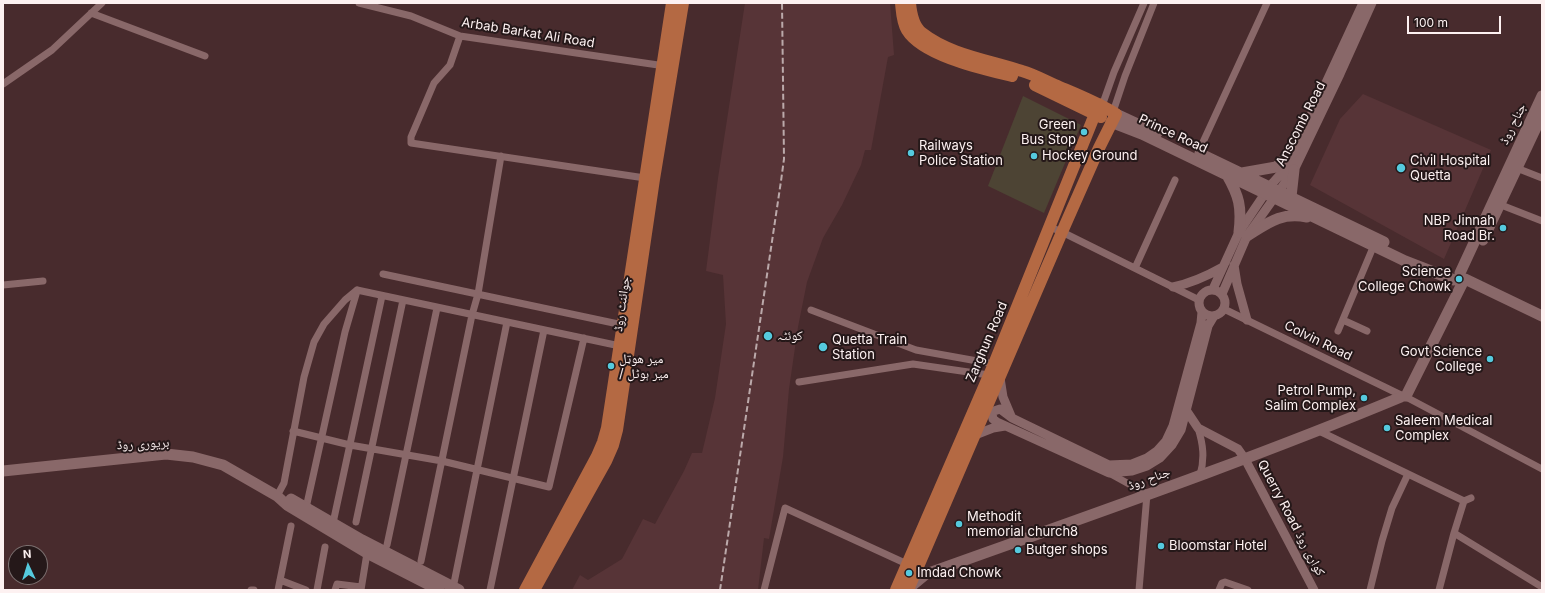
<!DOCTYPE html>
<html>
<head>
<meta charset="utf-8">
<style>
  body { margin:0 }
  #map { position:relative; width:1545px; height:593px; overflow:hidden; background:#482b2d; font-family:Inter,sans-serif }
  canvas { display:block }
  .frame { position:absolute; inset:0; border:4px solid #fdf1f1; pointer-events:none }
  .north { position:absolute; left:8px; top:545px; width:40px; height:40px; box-sizing:border-box; background:#251819; border:1px solid #7b6f6f; border-radius:50%; rotate:356deg; font-size:11px; font-weight:700; line-height:16px; text-align:center; color:#fdf1f1 }
  .north::after { content:''; display:block; margin:auto; width:14px; height:18px; background:#55cade; clip-path:polygon(50% 0,100% 100%,50% 72%,0 100%) }
  .scale { position:absolute; left:1407px; top:16px; width:94px; height:18px; box-sizing:border-box; border:2px solid #fdf1f1; border-top:0; padding-left:5px; font-size:12px; line-height:14px; white-space:nowrap; color:#fdf1f1; -webkit-text-stroke:3px #251819; paint-order:stroke }
</style>
</head>
<body>
<div id="map">
<canvas width="1545" height="593"></canvas>
<div class="frame"></div>
<div class="north">N</div>
<div class="scale">100 m</div>
</div>
<script>
const ctx = document.querySelector('canvas').getContext('2d');
ctx.lineJoin = 'round';
function paint(path, color) { ctx.fillStyle = color; ctx.fill(path, 'evenodd'); }
function stroke(path, color, width, dash) { ctx.strokeStyle = color; ctx.lineWidth = width; ctx.lineCap = dash ? 'butt' : 'round'; ctx.setLineDash(dash || []); ctx.stroke(path); }
function drawText(font, color, halo, rows, align = 'center') {
  ctx.font = font + ' Inter,"Noto Naskh Arabic",sans-serif'; ctx.lineWidth = 4; ctx.setLineDash([]); ctx.textBaseline = 'middle'; ctx.strokeStyle = halo; ctx.fillStyle = color; for (const [text, x, y, turn = 0] of rows) {
    ctx.save(); ctx.translate(x, y); ctx.rotate((+turn || 0) * Math.PI / 180); ctx.textAlign = isNaN(turn) ? turn : align; if (halo) ctx.strokeText(text, 0, 0); ctx.fillText(text, 0, 0); ctx.restore();
  }
}
paint(new Path2D(`
  M745 3H890L894 55 888 57 871 150H865L861 165 842 205 823 238 807 282 798 327 789 389 783 457 769 539 764 538 758 590H572L580 575 588 580 622 559 643 519 655 524 684 471 692 453H702L715 398 726 324 723 275 706 271 718 178Z
  M1363 94 1491 150 1444 259 1310 185 1340 119Z`), '#573437');
paint(new Path2D(`
  M1023 96 1081 125 1044 213 988 186Z`), '#4d4434');
stroke(new Path2D(`
  M359 3 411 16 460 36 665 66
  M91 13 205 56
  M460 36 450 65 434 83 411 137V143L645 178
  M3 84 52 50 102 3
  M1102 106 1114 72 1144 3
  M1113 112 1125 76 1154 3
  M1198 153 1267 3
  M1514 167 1542 178
  M1496 203 1542 221
  M1050 227 1062 232 1199 300
  M1135 268 1175 180
  M383 274 623 325
  M3 285 43 281
  M357 290 620 346
  M1224 309 1401 395
  M811 310 916 350 994 364
  M1343 320 1367 331
  M1338 331 1374 245
  M799 382 913 364 989 375
  M1406 397 1542 469
  M1198 428C1203 444 1205 458 1200 475
  M1317 430 1464 501 1454 533 1542 587
  M293 431 350 445 442 461 549 487 584 338
  M1109 473 1147 494 1139 590
  M277 496 284 483 304 377 314 342 324 324 345 300 357 290
  M1464 501 1471 498
  M306 508 345 332 357 291
  M356 522 403 300
  M333 523 382 296
  M387 545 437 308
  M421 561 472 315 478 294 501 156
  M280 580 306 590
  M453 588 507 322
  M251 590H254
  M278 590 291 526
  M317 590 325 547
  M335 590 337 584 361 587
  M361 590 367 553
  M490 590 544 330
  M764 590 785 508 907 564
  M1219 590 1222 583 1225 582 1248 590
  M1370 590 1382 541 1392 508 1408 474
  M1439 590 1454 533`), '#896869', 7);
stroke(new Path2D(`
  M1234 265 1237 284 1247 320
  M1173 287C1192 283 1207 276 1223 267
  M1213 289 1239 232 1270 186 1287 167 1363 3
  M1199 303a13 13 0 1 1 26 0a13 13 0 1 1-26 0Z
  M1222 294 1247 236 1294 170 1340 74 1372 3
  M1202 312 1201 323 1173 426 1166 441 1157 451 1147 458 1132 464 1109 465 1012 418 1000 409 994 411 992 414 993 419 997 422 1109 473 1132 471 1147 466 1160 458 1172 445 1181 430 1208 326 1214 316
  M1000 378 1003 397 1011 416
  M1186 410 1198 428 1238 449 1245 459 1314 590
  M975 435 993 428 1005 426`), '#896869', 9);
stroke(new Path2D(`
  M1116 114 1157 133
  M1111 122 1142 134 1405 261 1454 280
  M1205 156 1384 242
  M1242 173 1276 167 1295 150
  M1227 175C1239 196 1242 207 1239 232
  M1291 197 1294 170
  M1247 236C1268 223 1280 212 1307 217
  M1483 240 1542 115
  M1460 273 1542 96
  M1465 279 1542 316
  M1406 396 1462 284
  M3 471 166 454 193 457 223 465 277 496 287 505 367 553 439 590
  M291 499 362 540 459 590
  M908 589 926 574C1085 517 1245 462 1401 397`), '#896869', 11);
stroke(new Path2D(`
  M901 3C902 12 902 22 907 30 923 56 984 69 1012 76
  M1035 85 1101 117
  M525 590 597 456 603 442 607 428 672 3
  M534 590 606 461 613 445 617 430 654 179 683 3
  M896 590 994 364 1099 104
  M908 590 1062 232 1099 148 1116 114C1097 102 1076 94 1055 85 1044 80 1033 74 1022 71 989 60 950 55 922 33 913 26 911 14 910 3`), '#b46943', 12);
stroke(new Path2D(`
  M720 590 781 181 784 159 782 3`), '#bba9aa', 2, [6, 3]);
for (const [x, y, r, color] of [
  [1084,132,4,"#55cade"],
  [911,153,4,"#55cade"],
  [1034,156,4,"#55cade"],
  [1401,168,5,"#55cade"],
  [1503,228,4,"#55cade"],
  [1459,279,4,"#55cade"],
  [768,336,5,"#55cade"],
  [823,347,5,"#55cade"],
  [1490,359,4,"#55cade"],
  [611,366,4,"#55cade"],
  [1364,398,4,"#55cade"],
  [1387,428,4,"#55cade"],
  [959,524,4,"#55cade"],
  [1161,546,4,"#55cade"],
  [1018,550,4,"#55cade"],
  [909,573,4,"#55cade"]
]) { const dot = new Path2D(); dot.arc(x, y, r, 0, 2 * Math.PI); ctx.fillStyle = color; ctx.fill(dot); stroke(dot, '#251819', 1.5); }
drawText('13px', '#fdf1f1', '#251819', [
  ["Arbab Barkat Ali Road",528,33,9],
  ["Anscomb Road",1301,124,-63],
  ["جناح روڈ",1513,124,-64],
  ["Prince Road",1173,134,25],
  ["جوائنٹ روڈ",622,304,-82],
  ["Colvin Road",1318,341,26],
  ["Zarghun Road",987,342,-67],
  ["بریوری روڈ",143,444,-3],
  ["جناح روڈ",1149,479,-20],
  ["Querry Road کواری روڈ",1291,518,62]
]);
drawText('13px', '#fdf1f1', '#251819', [
  ["Green",1076,125,"right"],
  ["Bus Stop",1076,140,"right"],
  ["Railways",919,146],
  ["Police Station",919,161],
  ["Hockey Ground",1042,156],
  ["Civil Hospital",1410,161],
  ["Quetta",1410,176],
  ["NBP Jinnah",1495,221,"right"],
  ["Road Br.",1495,236,"right"],
  ["Science",1451,272,"right"],
  ["College Chowk",1451,287,"right"],
  ["کوئٹہ",777,336],
  ["Quetta Train",832,340],
  ["Station",832,355],
  ["Govt Science",1482,352,"right"],
  ["College",1482,367,"right"],
  ["میر هوټل",619,359],
  ["/ میر ہوٹل",619,374],
  ["Petrol Pump,",1356,391,"right"],
  ["Salim Complex",1356,406,"right"],
  ["Saleem Medical",1395,421],
  ["Complex",1395,436],
  ["Methodit",967,517],
  ["memorial church8",967,532],
  ["Bloomstar Hotel",1169,546],
  ["Butger shops",1026,550],
  ["Imdad Chowk",917,573]
], 'left');
</script>
</body>
</html>
